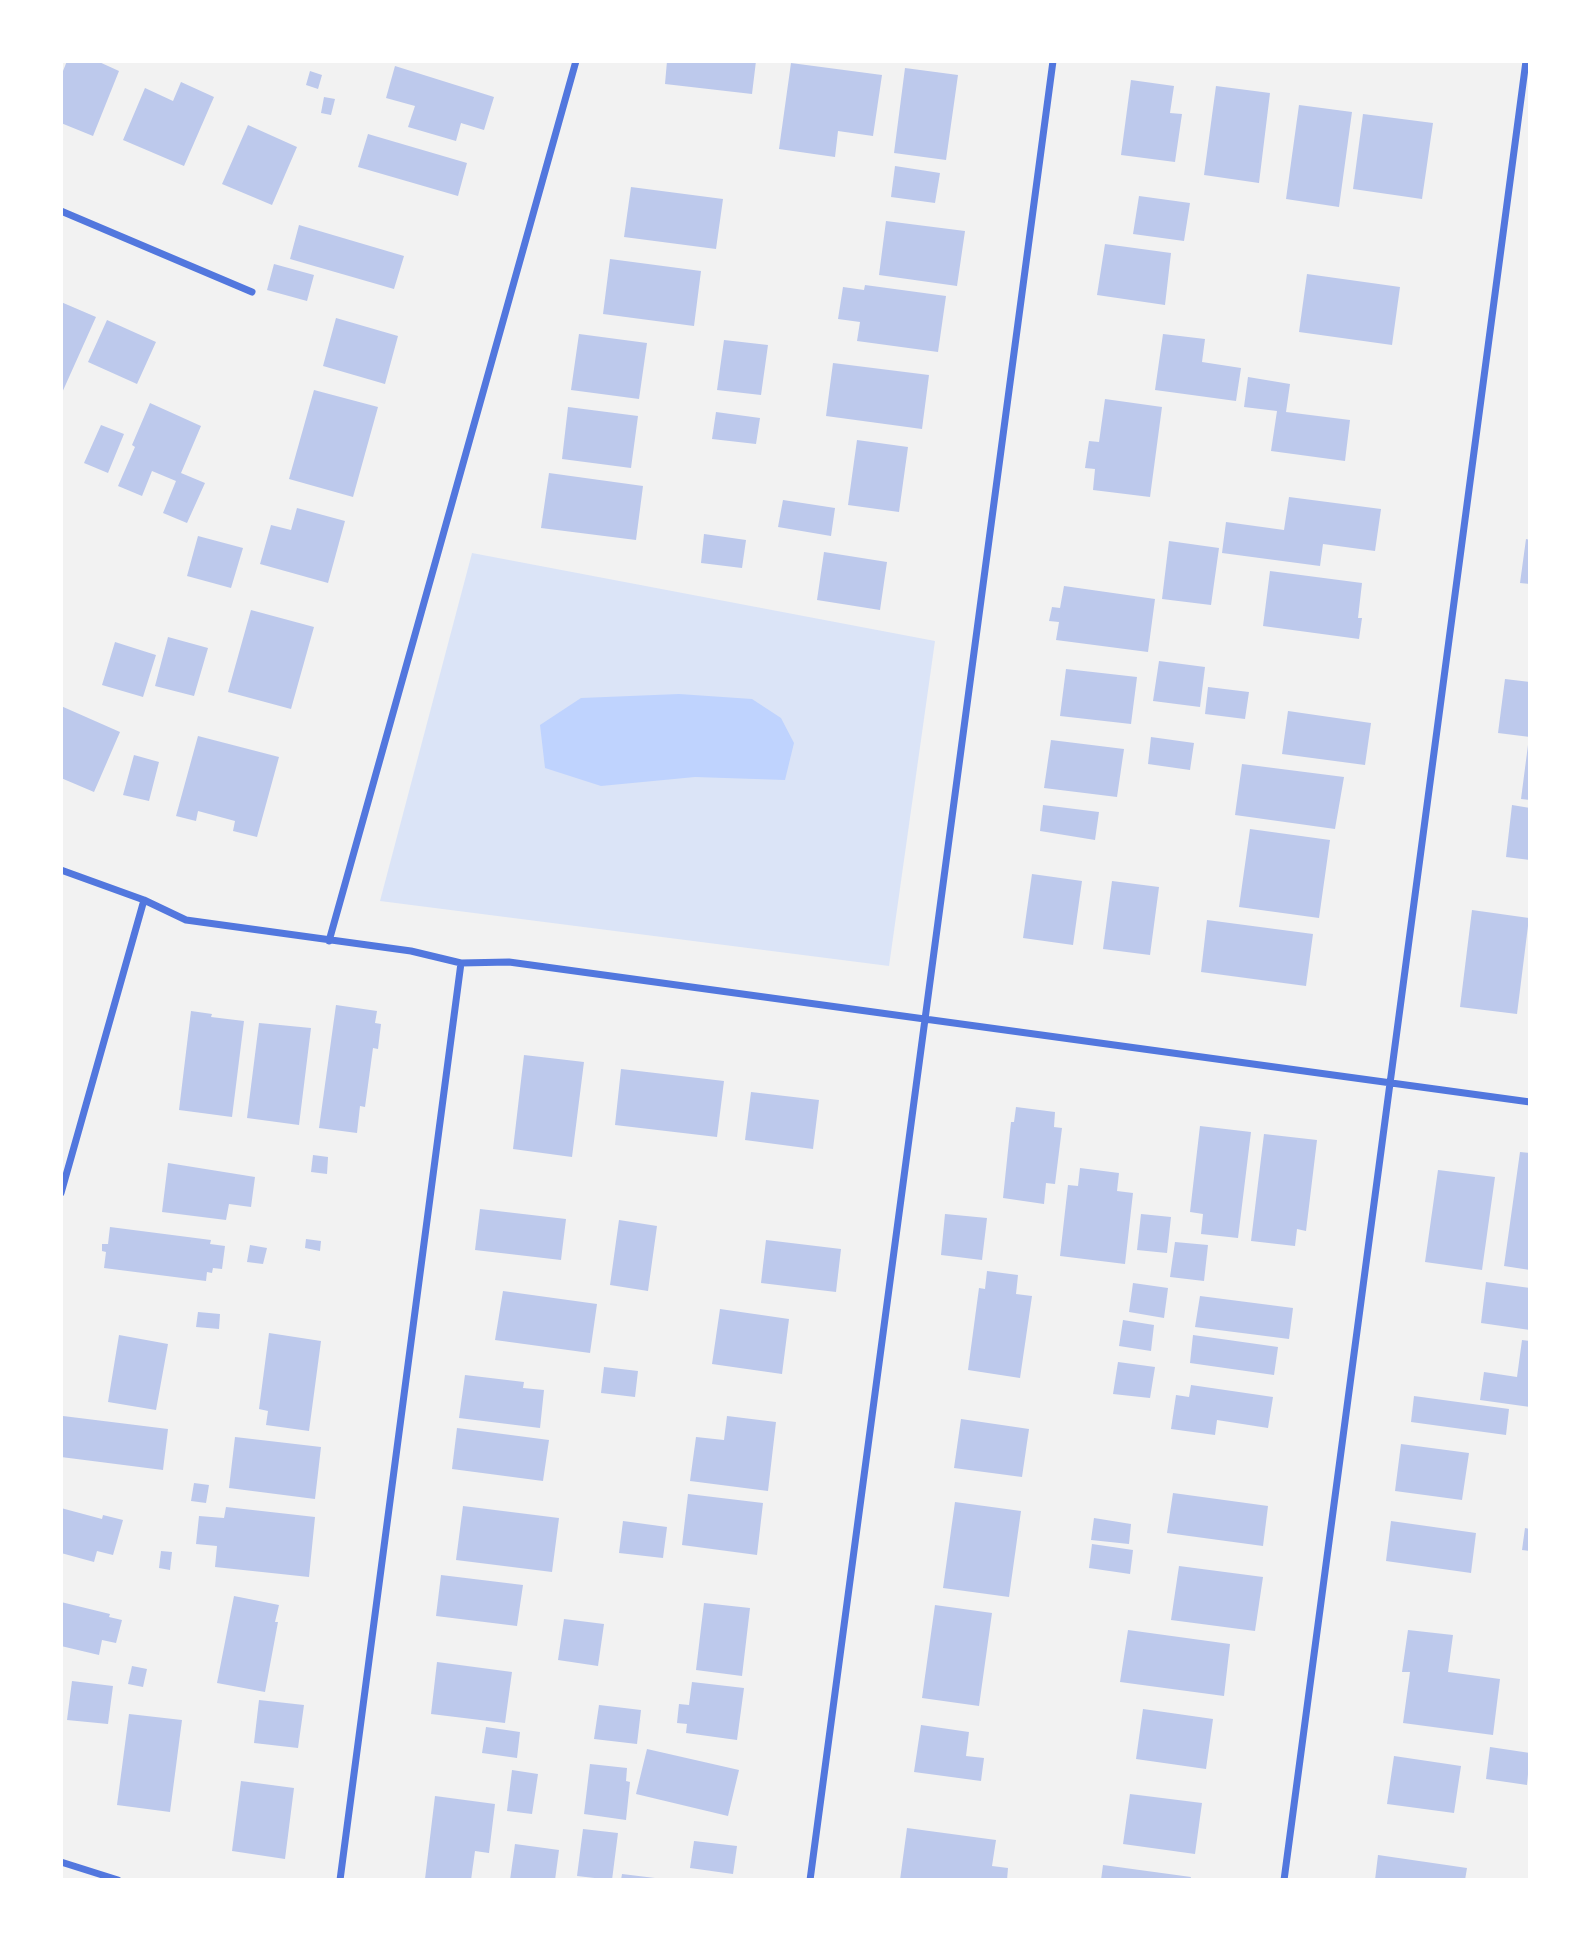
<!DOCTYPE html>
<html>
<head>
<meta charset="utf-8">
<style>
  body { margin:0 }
  #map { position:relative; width:1591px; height:1941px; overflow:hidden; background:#f2f2f2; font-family:Overpass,sans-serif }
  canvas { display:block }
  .frame { position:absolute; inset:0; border:63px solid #fff; pointer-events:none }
</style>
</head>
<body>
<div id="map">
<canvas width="1591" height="1941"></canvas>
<div class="frame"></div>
</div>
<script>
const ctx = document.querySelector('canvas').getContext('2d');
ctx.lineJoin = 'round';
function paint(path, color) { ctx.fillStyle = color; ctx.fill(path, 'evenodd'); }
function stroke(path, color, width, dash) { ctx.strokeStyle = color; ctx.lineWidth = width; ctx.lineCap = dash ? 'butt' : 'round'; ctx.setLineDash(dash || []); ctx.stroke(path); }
paint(new Path2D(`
  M472 553 935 641 889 966 380 901Z`), '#dbe4f7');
paint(new Path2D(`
  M679 694 752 699 781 718 794 743 785 780 695 777 601 786 545 768 540 725 581 698Z`), '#bfd3fe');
paint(new Path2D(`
  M67 61H97L119 71 93 136 61 123V76Z
  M667 61H756L752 94 665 84Z
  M791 63 882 75 873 136 838 131 835 157 779 149Z
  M395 66 494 97 484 130 461 123 456 141 408 127 415 106 386 98Z
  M905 68 958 75 946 160 894 153Z
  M310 71 322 75 318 89 306 85Z
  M1131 80 1174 86 1170 113 1182 114 1175 162 1121 155Z
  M181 82 214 97 184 166 123 140 145 88 173 101Z
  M1216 86 1270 93 1259 183 1204 175Z
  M324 97 335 99 331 115 321 113Z
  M1299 105 1352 112 1339 207 1286 199Z
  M1363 114 1433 123 1422 199 1353 189Z
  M248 125 297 147 272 205 222 184Z
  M368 134 467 163 458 196 358 167Z
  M895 166 940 173 935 203 891 197Z
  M631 187 723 199 716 249 624 237Z
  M1139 196 1190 203 1184 241 1133 234Z
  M886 221 965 231 957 286 879 275Z
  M299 225 404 256 394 289 290 259Z
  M1105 244 1171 253 1165 305 1097 295Z
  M610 259 701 271 694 326 603 314Z
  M274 264 314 275 307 301 267 290Z
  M1307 274 1400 287 1392 345 1299 332Z
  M865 285 946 296 938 352 857 341 860 322 838 319 843 287 864 290Z
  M61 302 96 317 61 395Z
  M336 318 398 336 385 384 323 366Z
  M107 320 156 342 137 384 88 362Z
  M579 334 647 343 639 399 571 390Z
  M1163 334 1205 339 1202 362 1241 368 1236 401 1155 390Z
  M724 340 768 345 761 395 717 390Z
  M833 363 929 375 922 429 826 416Z
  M1248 377 1290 384 1286 412 1350 420 1345 461 1271 451 1277 411 1244 407Z
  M314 390 378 407 353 497 289 479Z
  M1105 399 1162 407 1150 497 1093 490 1095 469 1085 468 1089 441 1099 442Z
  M150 403 201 426 181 473 205 483 187 523 163 513 176 481 152 471 142 496 118 486 135 447 132 445Z
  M568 407 638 416 631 468 562 459Z
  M716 412 760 418 756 444 712 439Z
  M101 425 124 434 108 473 84 463Z
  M857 440 908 447 899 512 848 505Z
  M549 473 643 486 636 540 541 528Z
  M1289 497 1381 509 1375 551 1323 544 1320 566 1222 553 1226 522 1284 530Z
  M783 500 835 508 831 536 778 527Z
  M297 508 345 521 328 583 260 564 271 525 291 530Z
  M704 534 746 540 742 568 701 563Z
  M198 536 243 548 231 588 187 576Z
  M1526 539 1530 540V584L1520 583Z
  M1169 541 1219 548 1211 605 1162 599Z
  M824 552 887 562 880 610 817 600Z
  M1270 571 1362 583 1358 618H1362L1359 639 1263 626Z
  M1064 586 1155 599 1148 652 1056 640 1059 622 1049 621 1052 607 1060 608Z
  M251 610 314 627 291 709 228 692Z
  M168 637 208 648 194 696 155 686Z
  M115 642 156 655 143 697 102 685Z
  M1159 661 1205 667 1200 707 1153 701Z
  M1066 669 1137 677 1131 724 1060 716Z
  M1505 679 1530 682V737L1498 733Z
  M1208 687 1249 692 1245 719 1205 714Z
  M61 706 120 732 94 792 61 778Z
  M1288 711 1371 723 1365 765 1282 754Z
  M198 736 279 757 257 837 233 831 235 821 198 811 196 821 176 816Z
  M1151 737 1194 743 1190 770 1148 764Z
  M1051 740 1124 749 1117 797 1044 788Z
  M1528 745H1530V800L1521 799Z
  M134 755 159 762 149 801 123 795Z
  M1242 764 1344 777 1335 829 1235 815Z
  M1043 805 1099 812 1095 840 1040 831Z
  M1512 805 1530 808V860L1506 857Z
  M1250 829 1330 840 1319 918 1239 907Z
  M1032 874 1082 881 1073 945 1023 938Z
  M1112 881 1159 887 1150 955 1103 949Z
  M1472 910 1529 918 1517 1014 1460 1007Z
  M1207 920 1313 934 1306 986 1201 972Z
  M336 1005 377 1011 375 1023 381 1024 378 1049 373 1048 365 1107 360 1106 357 1133 319 1128Z
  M191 1011 212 1014 211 1017 244 1021 232 1117 179 1110Z
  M259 1023 311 1028 299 1125 247 1118Z
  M524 1055 584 1062 572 1157 513 1149Z
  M621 1069 724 1081 717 1137 615 1125Z
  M751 1092 819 1100 813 1149 745 1140Z
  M1016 1107 1055 1112 1054 1127 1062 1128 1055 1184 1046 1183 1044 1204 1003 1198 1011 1122H1014Z
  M1200 1126 1251 1132 1238 1238 1201 1234 1203 1214 1190 1212Z
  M1264 1134 1317 1140 1306 1231 1297 1229 1295 1246 1251 1241Z
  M1520 1152 1530 1153V1270L1504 1266Z
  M313 1155 328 1157 327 1174 311 1172Z
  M168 1163 255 1177 251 1207 229 1204 226 1220 162 1212Z
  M1080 1168 1119 1173 1117 1191 1133 1193 1125 1264 1060 1256 1068 1185 1078 1186Z
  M1438 1170 1495 1177 1482 1270 1425 1262Z
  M480 1209 566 1219 561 1260 475 1250Z
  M945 1214 987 1218 982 1260 941 1255Z
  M1141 1214 1171 1217 1167 1253 1137 1250Z
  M619 1220 657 1226 648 1291 610 1285Z
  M110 1227 211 1240 210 1244 225 1246 222 1269 213 1268 212 1273 207 1272 206 1281 104 1268 106 1252 102 1251V1244H108Z
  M306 1239 321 1241 320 1251 305 1248Z
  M766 1240 841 1249 836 1292 761 1283Z
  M1175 1242 1208 1245 1204 1281 1170 1277Z
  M250 1245 267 1248 263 1264 247 1262Z
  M987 1271 1018 1275 1016 1294 1032 1296 1020 1378 968 1370 979 1288 985 1289Z
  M1486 1282 1530 1288V1330L1481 1323Z
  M1133 1283 1168 1288 1164 1318 1129 1312Z
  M503 1291 597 1304 590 1353 495 1340Z
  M1200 1296 1293 1308 1289 1339 1195 1327Z
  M720 1309 789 1319 782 1374 712 1364Z
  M198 1312 220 1314 219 1329 196 1327Z
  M1123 1320 1154 1325 1151 1351 1119 1346Z
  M269 1333 321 1341 309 1431 266 1425 268 1411 259 1409Z
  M119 1335 168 1344 156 1410 108 1402Z
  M1193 1335 1278 1347 1274 1375 1190 1363Z
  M1522 1340 1530 1341V1407L1480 1400 1484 1372 1517 1377Z
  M1118 1362 1155 1367 1150 1398 1113 1394Z
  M604 1367 638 1371 635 1397 601 1393Z
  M465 1375 524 1382 523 1388 544 1390 540 1428 459 1418Z
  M1191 1385 1273 1397 1268 1428 1217 1420 1215 1435 1171 1429 1176 1395 1189 1397Z
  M1414 1396 1509 1409 1506 1435 1411 1422Z
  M63 1416 168 1429 163 1470 61 1457Z
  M727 1416 776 1422 768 1491 690 1481 696 1437 724 1440Z
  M961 1419 1029 1429 1022 1477 954 1468Z
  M457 1428 549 1440 543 1481 452 1469Z
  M235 1437 321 1447 315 1499 229 1488Z
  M1401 1444 1469 1453 1462 1500 1395 1491Z
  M194 1483 209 1485 206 1503 191 1501Z
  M1173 1493 1268 1506 1263 1546 1167 1533Z
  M688 1494 763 1503 757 1555 682 1545Z
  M955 1502 1021 1511 1009 1597 943 1588Z
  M463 1506 559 1518 552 1572 456 1560Z
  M226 1507 315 1517 309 1577 215 1567 217 1546 196 1544 199 1516 224 1518Z
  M61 1508 102 1519 103 1515 123 1520 113 1555 97 1551 94 1562 61 1553Z
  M1094 1518 1131 1524 1129 1544 1091 1540Z
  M623 1521 667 1527 663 1558 619 1553Z
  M1391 1521 1476 1533 1471 1573 1386 1561Z
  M1525 1528 1530 1529V1551L1522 1550Z
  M1092 1544 1133 1550 1130 1574 1089 1568Z
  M161 1551 172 1552 170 1570 159 1568Z
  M1179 1566 1263 1577 1255 1631 1171 1620Z
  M441 1575 523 1585 517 1626 436 1616Z
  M234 1596 279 1605 275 1622H278L265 1692 217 1683Z
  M61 1602 110 1614 109 1617 122 1620 116 1643 102 1640 99 1655 61 1646Z
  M704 1603 750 1608 742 1676 696 1670Z
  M935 1605 992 1613 979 1706 922 1698Z
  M564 1619 604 1624 598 1666 558 1660Z
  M1128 1630 1230 1644 1224 1696 1120 1682Z
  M1408 1630 1453 1635 1448 1672 1500 1679 1493 1735 1403 1723 1410 1672H1402Z
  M437 1662 512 1672 505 1723 431 1714Z
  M132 1666 147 1669 143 1687 128 1684Z
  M72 1681 113 1686 108 1724 67 1720Z
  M692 1682 744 1688 737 1740 686 1733 687 1724 677 1723 679 1704 689 1705Z
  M259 1700 304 1705 298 1748 254 1743Z
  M599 1705 641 1710 637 1744 594 1739Z
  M1143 1709 1213 1719 1206 1769 1136 1759Z
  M129 1714 182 1720 170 1812 117 1805Z
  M921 1725 969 1732 966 1756 984 1758 981 1781 914 1772Z
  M486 1727 520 1732 517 1758 482 1753Z
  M1490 1747 1530 1753 1527 1785 1486 1779Z
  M647 1749 739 1770 728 1816 636 1794Z
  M1394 1756 1461 1766 1454 1813 1387 1804Z
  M590 1764 627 1768 626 1781 630 1782 626 1820 584 1814Z
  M512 1770 538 1774 532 1814 507 1811Z
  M241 1781 294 1788 285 1859 232 1851Z
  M1130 1794 1202 1803 1195 1854 1123 1844Z
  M435 1796 495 1804 489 1853 475 1851 471 1880 425 1879Z
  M907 1828 996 1840 992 1866 1008 1868 1007 1880H900Z
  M583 1829 618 1833 612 1880 577 1876Z
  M694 1841 737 1846 733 1874 690 1868Z
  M515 1844 559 1850 555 1880H510Z
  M1378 1855 1467 1868 1465 1880H1375Z
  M1103 1865 1191 1877 1190 1880H1101Z
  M622 1874 655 1878V1880H621Z`), '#bdc9ec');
stroke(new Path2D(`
  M61 211 252 292
  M61 870 144 900 186 920 411 951 461 963 509 962 1530 1102
  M329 941 576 61
  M61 1193 144 900
  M61 1862 118 1880
  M340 1880 461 963
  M810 1880 1053 61
  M1284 1880 1526 61`), '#5277de', 7);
</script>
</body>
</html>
